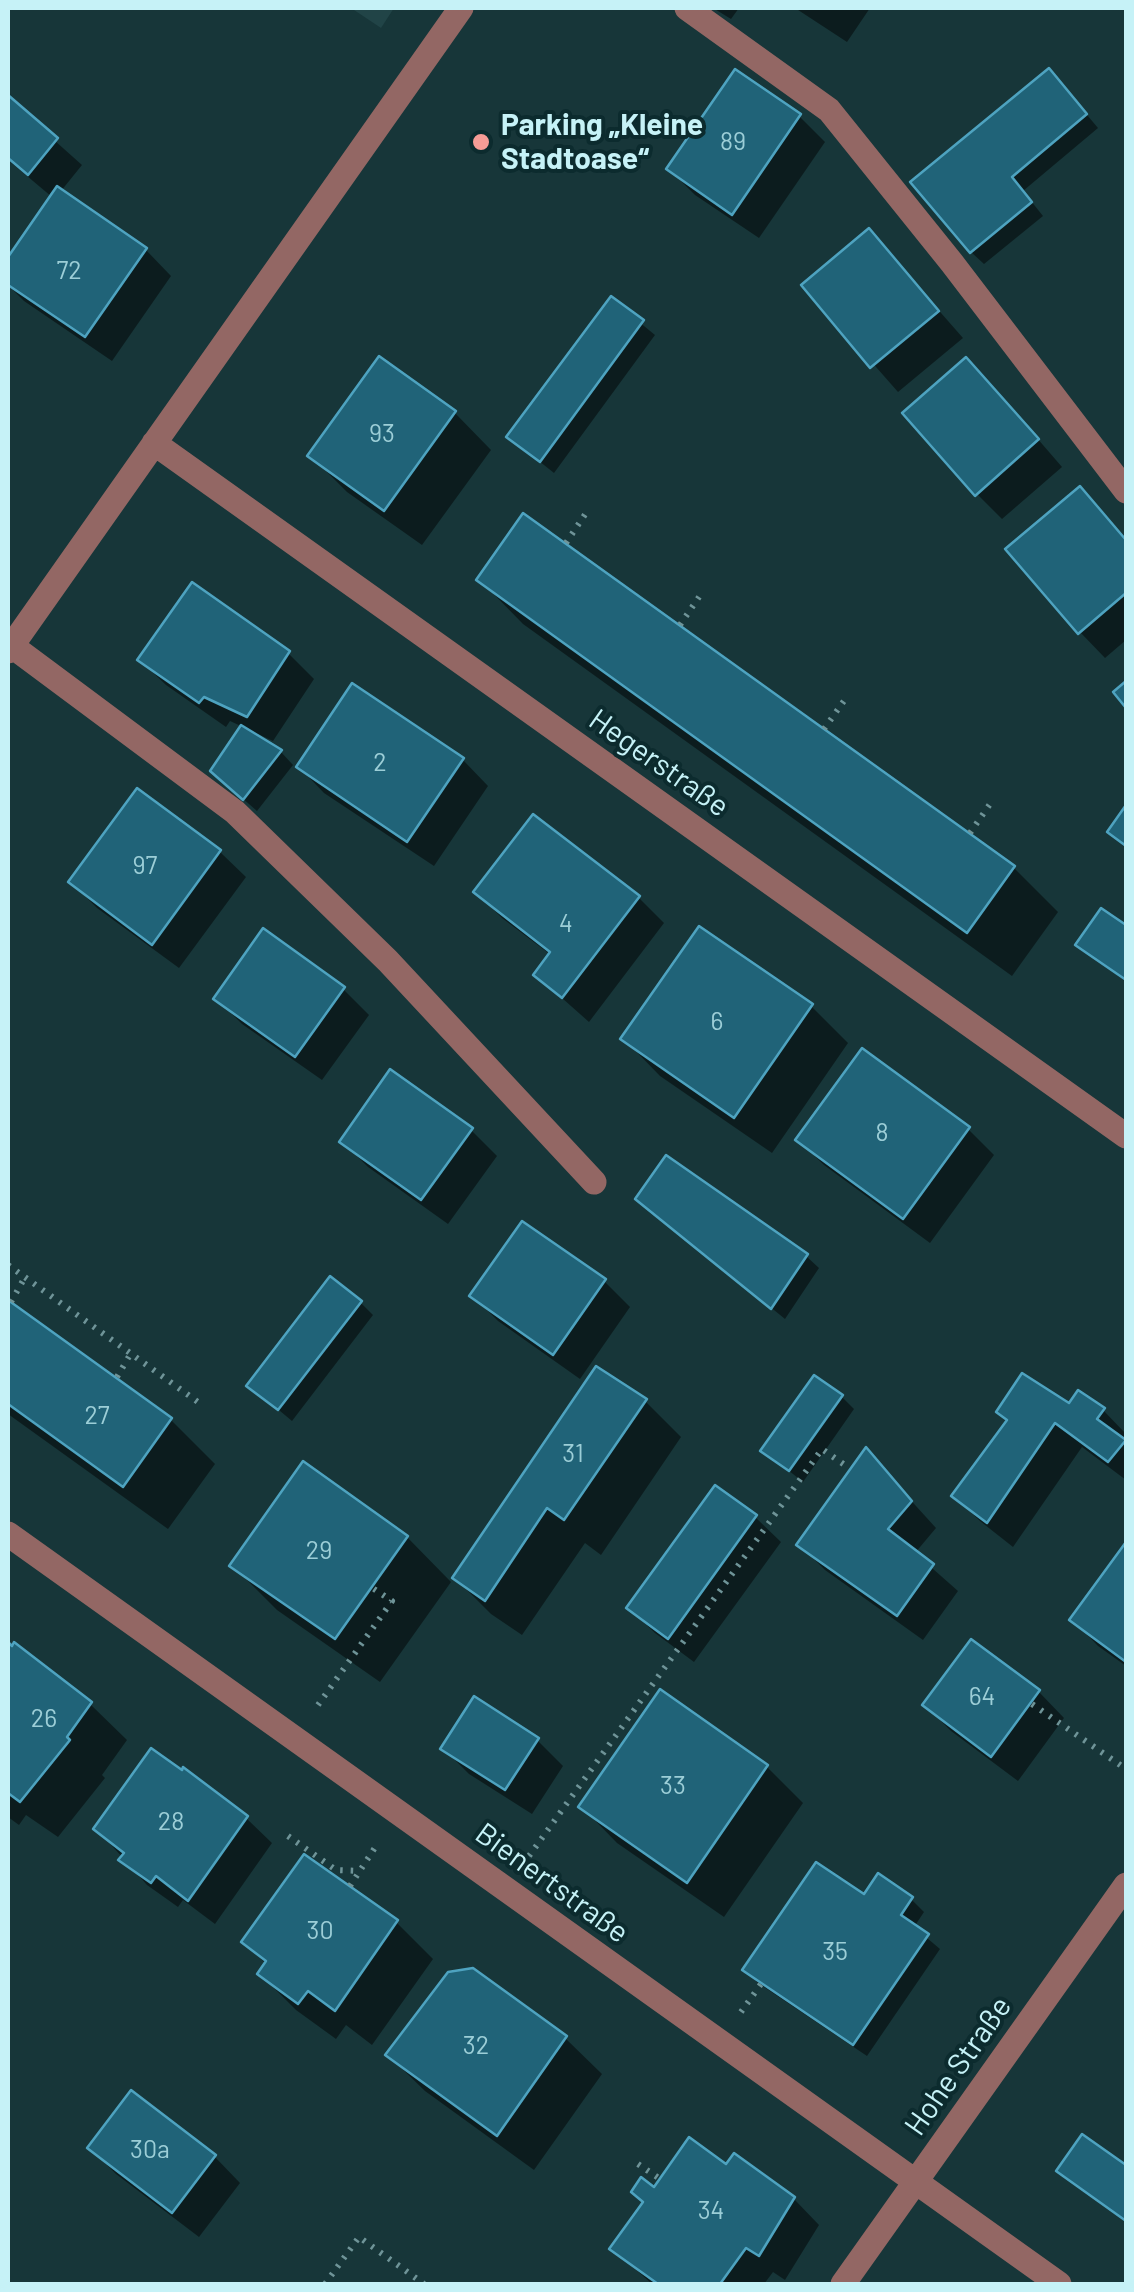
<!DOCTYPE html>
<html>
<head>
<meta charset="utf-8">
<style>
  body { margin:0 }
  #map { position:relative; width:1134px; height:2292px; overflow:hidden; background:#173639; font-family:Barlow,sans-serif }
  canvas { display:block }
  .frame { position:absolute; inset:0; border:10px solid #c6f2f7; pointer-events:none }
</style>
</head>
<body>
<div id="map">
<canvas width="1134" height="2292"></canvas>
<div class="frame"></div>
</div>
<script>
const ctx = document.querySelector('canvas').getContext('2d');
ctx.lineJoin = 'round';
function paint(path, color) { ctx.fillStyle = color; ctx.fill(path, 'evenodd'); }
function stroke(path, color, width, dash) { ctx.strokeStyle = color; ctx.lineWidth = width; ctx.lineCap = dash ? 'butt' : 'round'; ctx.setLineDash(dash || []); ctx.stroke(path); }
function drawText(font, color, halo, rows, align = 'center') {
  ctx.font = font + ' Barlow,sans-serif'; ctx.lineWidth = 8; ctx.setLineDash([]); ctx.textBaseline = 'middle'; ctx.strokeStyle = halo; ctx.fillStyle = color; for (const [text, x, y, turn = 0] of rows) {
    ctx.save(); ctx.translate(x, y); ctx.rotate((+turn || 0) * Math.PI / 180); ctx.textAlign = isNaN(turn) ? turn : align; if (halo) ctx.strokeText(text, 0, 0); ctx.fillText(text, 0, 0); ctx.restore();
  }
}
paint(new Path2D(`
  M351 8H394L381 28Z`), '#214447');
paint(new Path2D(`
  M713 8H739L731 19Z
  M795 8H870L847 42Z
  M1061 84 1098 128 1023 191 1043 216 984 264 971 252Z
  M8 99 82 165 61 191 146 250 171 276 112 361 24 301 8 285V262L52 197 8 160Z
  M799 116 825 142 759 238 695 195 669 169Z
  M869 231 963 338 898 392 804 285Z
  M611 299 655 335 554 473 509 437Z
  M379 360 455 413 491 450 422 545 347 492 311 456Z
  M992 386 1062 467 1002 519 977 494Z
  M1079 489 1126 540V640L1105 658 1080 632Z
  M479 579 1014 868 1058 912 1012 976 523 624Z
  M288 653 314 679 273 741 258 734 256 737 281 752 293 765 257 811 226 784 243 727 230 721 226 727 166 685 140 660Z
  M353 687 463 760 488 786 434 866 324 793 299 767Z
  M138 792 220 852 246 877 179 968 97 908 71 882Z
  M476 892 639 898 664 923 589 1022 536 975 551 955 502 918Z
  M1102 911 1126 928V982L1078 944Z
  M343 989 369 1015 322 1080 242 1024 217 999Z
  M811 1006 848 1043 772 1153 660 1076 624 1039Z
  M968 1129 994 1155 930 1243 824 1165 798 1140Z
  M471 1130 497 1156 448 1224 368 1167 342 1141Z
  M638 1199 806 1256 819 1268 785 1319Z
  M604 1281 630 1307 580 1379 498 1321 473 1296Z
  M360 1302 373 1315 292 1421 249 1385Z
  M8 1304 171 1420 215 1464 168 1529 8 1414Z
  M841 1396 854 1409 803 1482 763 1450Z
  M645 1401 681 1437 601 1555 585 1543 522 1635 491 1614 455 1578Z
  M1069 1406 1103 1410 1126 1434V1480L1082 1447 1013 1547 980 1521 954 1496Z
  M866 1451 936 1528 915 1553 958 1591 923 1640 825 1570 799 1544Z
  M755 1517 781 1542 694 1662 655 1633 629 1608Z
  M407 1537 451 1582 380 1682 277 1610 233 1566Z
  M1126 1546V1666L1098 1646 1073 1620Z
  M971 1643 1039 1692 1064 1718 1018 1781 951 1731 925 1705Z
  M8 1645 90 1704 127 1740 102 1775 105 1778 58 1837 26 1815 19 1825 8 1817Z
  M660 1693 767 1767 803 1803 724 1917 617 1843 581 1806Z
  M537 1740 563 1766 532 1814 469 1774 443 1748Z
  M246 1818 272 1843 215 1924 183 1900 178 1907 147 1885 97 1829Z
  M304 1858 396 1922 433 1959 372 2045 346 2025 336 2039 296 2010 260 1974 267 1965 244 1942Z
  M865 1898 911 1899 924 1912 914 1927 940 1949 867 2056 758 1983 745 1970Z
  M565 2038 602 2074 534 2170 425 2091 388 2055Z
  M132 2094 215 2157 240 2183 199 2237 116 2174 90 2148Z
  M1083 2137 1126 2168V2222L1059 2170Z
  M727 2167 794 2199 819 2225 785 2280 773 2272 764 2284H652L613 2249 654 2191Z`), '#0007');
const building = new Path2D(`
  M1049 68 1087 114 1012 177 1032 202 970 253 910 182Z
  M735 69 801 114 732 215 666 169Z
  M8 95 58 138 28 175 8 158Z
  M57 186 147 248 85 337 8 285V257Z
  M869 228 939 311 870 368 801 285Z
  M611 296 644 320 540 462 506 437Z
  M379 356 456 411 384 511 307 456Z
  M966 357 1039 439 975 496 902 413Z
  M1080 486 1126 540V593L1078 634 1005 549Z
  M523 513 1015 866 967 933 476 580Z
  M192 582 290 651 247 717 204 697 199 703 137 660Z
  M1126 681V708L1113 692Z
  M352 683 464 758 407 842 296 767Z
  M241 725 282 750 243 800 210 771Z
  M137 788 221 850 152 945 68 882Z
  M1126 805V846L1107 832Z
  M533 814 640 896 562 998 533 975 550 952 473 892Z
  M1101 908 1126 925V980L1075 945Z
  M699 926 813 1004 734 1118 620 1039Z
  M263 928 345 987 295 1057 213 999Z
  M862 1048 970 1127 903 1219 795 1140Z
  M390 1069 473 1128 421 1200 339 1142Z
  M666 1155 808 1254 771 1309 635 1199Z
  M522 1221 606 1279 553 1355 469 1296Z
  M330 1276 362 1301 278 1410 246 1386Z
  M8 1300 172 1418 123 1487 8 1404Z
  M596 1366 647 1399 564 1520 547 1508 485 1601 452 1578Z
  M1022 1373 1069 1403 1078 1390 1105 1408 1097 1419 1126 1440 1108 1462 1055 1423 987 1523 951 1496 1007 1420 996 1412Z
  M814 1375 843 1395 789 1471 760 1451Z
  M866 1447 912 1501 888 1529 934 1564 897 1616 796 1545Z
  M303 1461 408 1536 335 1639 229 1566Z
  M715 1485 757 1515 668 1639 626 1608Z
  M1126 1542V1662L1069 1620Z
  M971 1639 1040 1690 991 1757 922 1705Z
  M8 1642 12 1646 14 1642 92 1702 67 1737 70 1740 20 1802 8 1793Z
  M660 1689 768 1765 687 1883 578 1807Z
  M474 1696 539 1738 505 1790 440 1749Z
  M151 1748 182 1770 183 1767 248 1816 188 1901 156 1876 151 1883 118 1860 124 1853 93 1829Z
  M304 1854 398 1920 335 2011 308 1991 298 2004 257 1974 266 1961 241 1942Z
  M816 1862 864 1894 878 1873 913 1897 901 1915 929 1934 853 2045 742 1970Z
  M473 1968 567 2036 497 2136 385 2055 448 1972Z
  M131 2090 216 2155 172 2213 87 2148Z
  M1082 2134 1126 2165V2221L1056 2171Z
  M689 2137 726 2164 734 2153 795 2197 759 2256 746 2248 720 2284H658L609 2249 643 2202 631 2192 641 2177 654 2187Z`);
paint(building, '#206378');
stroke(building, '#4ea3c0', 2.5);
stroke(new Path2D(`
  M566 543 586 513
  M680 625 701 594
  M824 729 846 698
  M970 833 990 804
  M8 1265 198 1402
  M11 1302 25 1277
  M117 1377 131 1353
  M1032 1704 1126 1769
  M318 1705 392 1601 371 1587
  M288 1836 336 1870 360 1871
  M529 1856 822 1449 849 1468
  M350 1886 376 1846
  M741 2012 761 1984
  M638 2164 660 2179
  M325 2284 359 2237 424 2284`), '#6f9498', 6, [2.5, 8]);
stroke(new Path2D(`
  M687 8 829 110 952 263 1126 491
  M154 443 1126 1136
  M12 646 235 812 388 961 594 1182
  M8 651 461 8
  M8 1534 1059 2284
  M843 2284 1126 1885`), '#936764', 25);
for (const [x, y, r, color] of [
  [481,142,10,"#f59c96"]
]) { const dot = new Path2D(); dot.arc(x, y, r, 0, 2 * Math.PI); ctx.fillStyle = color; ctx.fill(dot); stroke(dot, '#0c2b2e', 4); }
drawText('25px', '#9cced7', null, [
  ["89",733,142],
  ["72",69,271],
  ["93",382,434],
  ["2",380,763],
  ["97",145,866],
  ["4",566,924],
  ["6",717,1022],
  ["8",882,1133],
  ["27",97,1416],
  ["31",573,1454],
  ["29",319,1551],
  ["64",982,1697],
  ["26",44,1719],
  ["33",673,1786],
  ["28",171,1822],
  ["30",320,1931],
  ["35",835,1952],
  ["32",476,2046],
  ["30a",150,2150],
  ["34",711,2211]
]);
drawText('bold 30px', '#c6f2f7', '#0c2b2e', [
  ["Parking „Kleine",501,125],
  ["Stadtoase“",501,159]
], 'left');
drawText('30px', '#c6f2f7', '#0c2b2e', [
  ["Hegerstraße",659,763,35],
  ["Bienertstraße",552,1883,36],
  ["Hohe Straße",958,2066,-55]
]);
</script>
</body>
</html>
